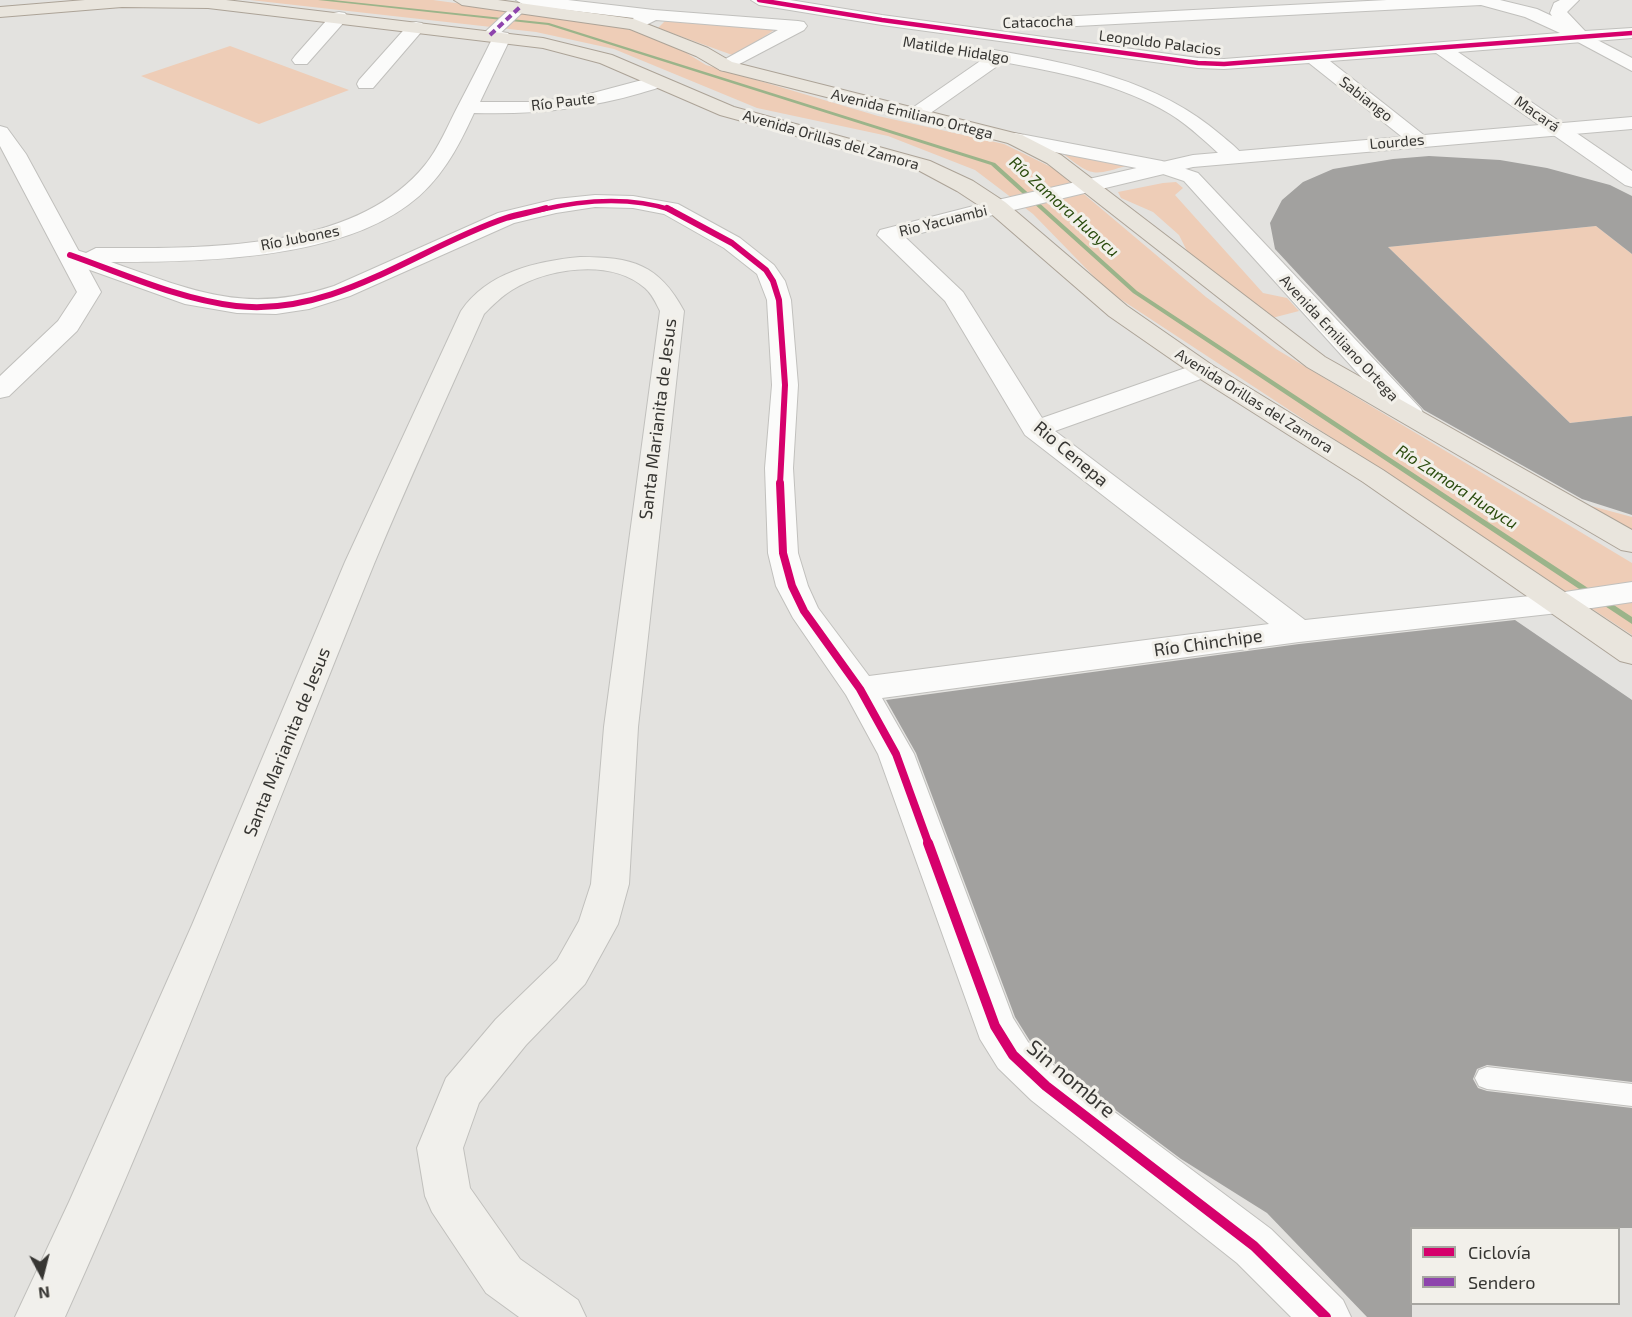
<!DOCTYPE html>
<html>
<head>
<meta charset="utf-8">
<style>
  body { margin:0 }
  #map { position:relative; width:1632px; height:1317px; overflow:hidden; background:#e3e2df; font-family:"Exo 2",sans-serif }
  canvas { display:block }
  .legend { position:absolute; left:1410px; top:1227px; width:210px; height:78px; box-sizing:border-box; background:#f2f0ea; border:2px solid #a7a6a1; margin:0; padding:8px 10px; list-style:none; font-size:18px; color:#373633 }
  .legend li { display:flex; align-items:center; gap:12px; height:30px }
  .legend b { width:30px; border:2px solid #a7a6a1 }
  .north { position:absolute; left:12px; top:1245px; width:60px; height:60px; -webkit-text-stroke:4px #f2f0ea; paint-order:stroke; rotate:173deg; font-size:16px; font-weight:700; line-height:24px; text-align:center; color:#373633 }
  .north::after { content:''; display:block; margin:auto; width:21px; height:27px; background:#373633; clip-path:polygon(50% 0,100% 100%,50% 72%,0 100%) }
</style>
</head>
<body>
<div id="map">
<canvas width="1632" height="1317"></canvas>
<ul class="legend">
<li><b style="height:8px;background:#d6006c"></b>Ciclovía</li>
<li><b style="height:8px;background:#8e44ad"></b>Sendero</li>
</ul>
<div class="north">N</div>
</div>
<script>
const ctx = document.querySelector('canvas').getContext('2d');
ctx.lineJoin = 'round';
function paint(path, color) { ctx.fillStyle = color; ctx.fill(path, 'evenodd'); }
function stroke(path, color, width, dash) { ctx.strokeStyle = color; ctx.lineWidth = width; ctx.lineCap = dash ? 'butt' : 'round'; ctx.setLineDash(dash || []); ctx.stroke(path); }
function drawText(font, color, halo, rows, align = 'center') {
  ctx.font = font + ' "Exo 2",sans-serif'; ctx.lineWidth = 6; ctx.setLineDash([]); ctx.textBaseline = 'middle'; ctx.strokeStyle = halo; ctx.fillStyle = color; for (const [text, x, y, turn = 0] of rows) {
    ctx.save(); ctx.translate(x, y); ctx.rotate((+turn || 0) * Math.PI / 180); ctx.textAlign = isNaN(turn) ? turn : align; if (halo) ctx.strokeText(text, 0, 0); ctx.fillText(text, 0, 0); ctx.restore();
  }
}
paint(new Path2D(`
  M250 0H433L610 24 667 41 706 65 878 116 1004 144 1053 168 1206 297 1276 349 1632 563V635L1108 291 1033 214 975 170 888 136 757 108 614 49 536 32Z
  M666 20 774 30 735 56 658 28Z
  M230 46 349 90 259 124 141 76Z
  M1068 151 1129 165C1092 176 1093 177 1062 153Z
  M1176 182 1183 188 1175 195 1263 293 1287 298 1299 311 1272 318 1188 253 1179 235 1153 212 1121 198 1118 192 1163 183Z
  M1596 226 1632 254V416L1570 423 1388 247Z
  M1580 503 1632 517V542Z`), '#eecdb7');
paint(new Path2D(`
  M318 0H333L549 23 995 163 1137 291 1632 617V624L1133 293 991 165 548 25Z`), '#9bb48a');
paint(new Path2D(`
  M1429 156 1500 160 1547 168 1610 185 1632 196V254L1596 226 1388 247 1570 423 1632 416V515L1582 499 1424 410 1275 249 1270 223 1282 200 1303 182 1333 169 1393 159Z
  M1515 620 1632 700V1082L1487 1065 1477 1069 1473 1079 1478 1088 1487 1091 1632 1108V1228H1412V1317H1367L1267 1213 1181 1159 1062 1070 1030 1041 1015 1017 916 753 886 700 1299 644Z`), '#a2a19f');
const service = new Path2D(`
  M1487 1067 1632 1084V1106L1487 1089 1479 1086 1475 1078 1479 1070Z`);
const pedestrian = new Path2D(`
  M520 3 527 7 525 10 495 38H485L483 35 485 32 515 4Z`);
const minor = new Path2D(`
  M516 0H568L654 10 798 21 804 22 807 26 804 30 726 71 720 70 717 66 720 62 778 30 656 20 640 28H628L625 24 634 18 524 5Z
  M751 0H790L882 15 1198 58 1224 59 1560 33 1525 17 1481 5 1019 29 1013 28 1010 24 1013 20 1019 19 1387 0H1500L1537 9 1552 16 1550 13 1554 3 1560 0H1579L1567 12 1585 31 1632 28V38L1458 52 1632 171V187L1625 185 1436 53 1330 61 1425 136 1428 140 1425 144H1411L1309 63 1224 69 1198 68 882 25 759 5Z
  M339 12 345 13 348 17 345 21 307 64H295L292 60 295 56 333 13Z
  M416 22 422 23 425 27 422 31 373 88H359L357 84 359 80 410 23Z
  M502 32 508 33 511 37 480 102H529L578 97 657 76 664 78 666 82C661 89 649 90 641 93 586 109 532 115 474 113 458 148 440 182 408 205 334 260 200 262 111 262 194 291 246 315 334 286L498 213 556 199 595 195 633 196 678 204 740 238 774 265 785 281 791 300 798 385 793 468 798 553 808 586 818 608 869 676 1269 624 1025 435 945 301 877 235 880 230 997 200 1005 202 1008 207 1005 212 905 237 963 292 1042 418 1194 365 1203 362 1212 365 1216 370 1212 375 1055 431 1305 620 1558 593 1632 582V602L1558 613 1299 642 882 698 914 754 1013 1018 1028 1042 1061 1072 1271 1229 1343 1300 1351 1317H1291L1237 1263 1031 1100 998 1068 980 1039 878 754 846 695 793 618 776 586 768 553 765 468 772 385 767 300 757 274 724 248 664 214 633 208 595 207 556 213 514 223 350 296 309 309 276 314 237 313 185 304 62 260 59 255 62 250 70 248 86 253 96 248C199 248 354 253 425 165 439 148 448 125 458 106 470 83 482 60 493 37L496 33Z
  M994 50C1074 64 1158 80 1221 135 1229 142 1238 148 1244 157L1241 161 1234 163 1227 161C1209 145 1191 127 1170 114 1121 84 1059 72 1003 62L922 119H908L905 115 908 111 986 57 985 55 988 51Z
  M1015 133 1162 161 1198 173 1421 409 1424 415 1421 421 1411 423 1401 421 1184 181 1157 172 1008 143 1005 139 1008 135Z`);
const tertiary = new Path2D(`
  M1582 32 1632 58V71L1576 41 1573 37 1576 33Z
  M1632 117V129L1193 167 997 214 989 212 986 207 989 202 1193 155Z
  M0 126 7 128 26 154 101 292 77 331 9 396 0 398V376L58 321 77 292 0 146Z`);
const secondary = new Path2D(`
  M580 257C632 257 659 264 684 311L638 727 629 884 618 924 585 984 526 1045 479 1103 463 1148 470 1188 520 1259 578 1300 586 1317H519L486 1293 432 1212 425 1196 417 1148 446 1078 496 1019 557 960 579 921 591 884 604 727 660 311C656 303 652 294 645 288 611 258 548 268 512 290 502 296 493 305 484 314 447 397 409 480 374 564 272 815 177 1069 65 1317H15L69 1202 192 925 345 562 461 311C487 272 537 261 580 257Z`);
const primary = new Path2D(`
  M85 0H226L543 38 612 55 734 107 930 161 973 181 1005 202 1127 306 1212 365 1383 470 1632 637V664L1620 661 1363 482 1194 375 1109 316 989 212 957 191 916 169 720 115 600 63 543 48 208 8 122 7 0 17V7Z
  M454 0H498L634 19 708 48 732 62 1022 135 1061 155 1325 357 1632 530V552L1621 550 1307 367 1047 163 1008 143 720 70 696 56 630 29 462 5Z`);
stroke(service, '#c1c0bd', 2);
stroke(pedestrian, '#c1c0bd', 2);
stroke(minor, '#c1c0bd', 2);
stroke(tertiary, '#c1c0bd', 2);
stroke(secondary, '#c1c0bd', 2);
stroke(primary, '#aca397', 2);
paint(service, '#fbfbfa');
paint(pedestrian, '#fbfbfa');
paint(minor, '#fbfbfa');
paint(tertiary, '#fbfbfa');
paint(secondary, '#f1f0ec');
paint(primary, '#e9e5dd');
stroke(new Path2D(`
  M490 35 520 7`), '#8e44ad', 4, [7, 4]);
stroke(new Path2D(`
  M759 0 882 20 1198 63 1224 64 1632 33
  M540 210C582 200 629 196 672 210`), '#d6006c', 4.5);
stroke(new Path2D(`
  M667 208 732 243 766 270 773 281 779 300 785 385 780 484
  M70 255C124 274 178 299 236 306 335 317 417 248 506 218 519 214 533 212 546 208`), '#d6006c', 6);
stroke(new Path2D(`
  M780 483 783 553 792 586 804 611 860 689 896 754 929 845`), '#d6006c', 8);
stroke(new Path2D(`
  M928 843 995 1026 1013 1055 1046 1086 1254 1246 1326 1317`), '#d6006c', 10);
drawText('15px', '#373633', '#f2f0ea', [
  ["Catacocha",1038,22,-2],
  ["Leopoldo Palacios",1160,43,7],
  ["Matilde Hidalgo",956,50,9],
  ["Sabiango",1366,99,38],
  ["Río Paute",563,102,-7],
  ["Avenida Emiliano Ortega",912,114,14],
  ["Macará",1537,114,35],
  ["Avenida Orillas del Zamora",831,140,16],
  ["Lourdes",1397,142,-5],
  ["Rio Yacuambi",943,221,-14],
  ["Río Jubones",300,238,-11],
  ["Avenida Emiliano Ortega",1339,338,47],
  ["Avenida Orillas del Zamora",1254,401,32]
]);
drawText('italic 16px', '#294b0c', '#f2f0ea', [
  ["Río Zamora Huaycu",1064,207,42],
  ["Río Zamora Huaycu",1457,487,33]
]);
drawText('18px', '#373633', '#f2f0ea', [
  ["Santa Marianita de Jesus",658,419,-83],
  ["Rio Cenepa",1071,454,40],
  ["Río Chinchipe",1208,643,-8],
  ["Santa Marianita de Jesus",287,742,-68]
]);
drawText('21px', '#373633', '#f2f0ea', [
  ["Sin nombre",1071,1079,40]
]);
</script>
</body>
</html>
